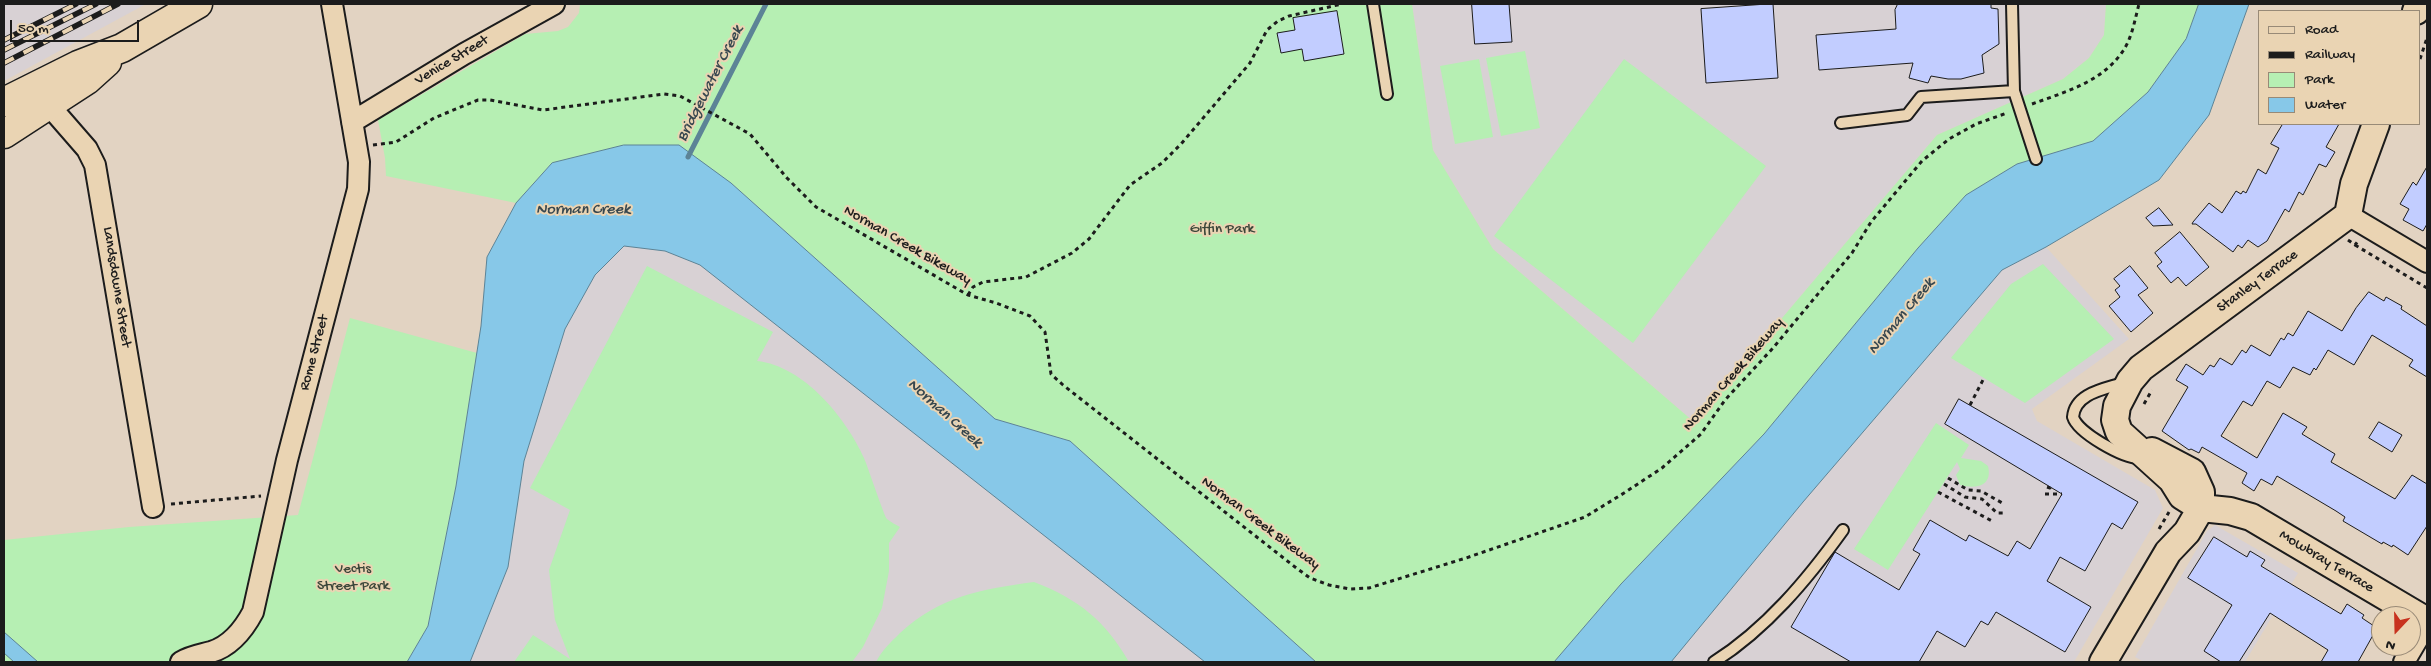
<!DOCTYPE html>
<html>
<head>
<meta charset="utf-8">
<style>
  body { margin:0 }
  #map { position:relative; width:2431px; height:666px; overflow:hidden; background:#e2d3c2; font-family:"Gochi Hand",sans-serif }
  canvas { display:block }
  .frame { position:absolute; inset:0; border:5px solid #1c1c1c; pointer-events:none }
  .legend { position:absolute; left:2258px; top:10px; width:162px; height:115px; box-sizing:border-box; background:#ead4b3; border:1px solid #988a77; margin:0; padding:6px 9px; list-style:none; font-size:15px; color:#1c1c1c }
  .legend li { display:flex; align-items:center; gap:10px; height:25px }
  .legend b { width:25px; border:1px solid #988a77 }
  .north { position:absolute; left:2371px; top:606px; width:50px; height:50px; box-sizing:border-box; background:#ead4b3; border:1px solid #988a77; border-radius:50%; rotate:201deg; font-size:14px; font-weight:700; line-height:20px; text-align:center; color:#1c1c1c }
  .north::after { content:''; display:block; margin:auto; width:18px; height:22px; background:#c8321e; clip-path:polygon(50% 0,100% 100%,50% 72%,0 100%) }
  .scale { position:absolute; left:10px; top:20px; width:129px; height:22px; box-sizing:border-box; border:2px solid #1c1c1c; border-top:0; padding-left:6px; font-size:15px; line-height:18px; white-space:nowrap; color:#1c1c1c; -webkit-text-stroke:4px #ead4b3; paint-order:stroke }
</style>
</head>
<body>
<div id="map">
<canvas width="2431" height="666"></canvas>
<div class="frame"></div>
<ul class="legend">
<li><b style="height:6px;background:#ead4b3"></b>Road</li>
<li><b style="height:6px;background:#1c1c1c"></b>Railway</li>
<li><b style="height:14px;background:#b6efb3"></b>Park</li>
<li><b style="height:14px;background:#87c8e8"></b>Water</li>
</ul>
<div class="north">N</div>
<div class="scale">50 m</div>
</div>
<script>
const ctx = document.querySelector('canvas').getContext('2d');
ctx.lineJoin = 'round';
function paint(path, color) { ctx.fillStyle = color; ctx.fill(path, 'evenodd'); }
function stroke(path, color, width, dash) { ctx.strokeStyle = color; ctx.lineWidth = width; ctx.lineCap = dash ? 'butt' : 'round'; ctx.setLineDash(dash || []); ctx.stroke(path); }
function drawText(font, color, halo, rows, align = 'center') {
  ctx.font = font + ' "Gochi Hand",sans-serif'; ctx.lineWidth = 4; ctx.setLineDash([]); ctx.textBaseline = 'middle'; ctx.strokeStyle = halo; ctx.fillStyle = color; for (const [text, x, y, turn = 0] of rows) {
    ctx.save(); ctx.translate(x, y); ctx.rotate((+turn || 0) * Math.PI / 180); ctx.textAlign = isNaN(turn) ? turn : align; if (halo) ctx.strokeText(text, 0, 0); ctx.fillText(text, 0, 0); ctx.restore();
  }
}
paint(new Path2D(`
  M4 4H146L4 81Z
  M1412 4H2106L2104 35 2089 58 2063 79 1937 135 1694 422 1493 249 1433 150Z
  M624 246 665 251 700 265 1205 662H470L508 567 524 461 565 329 595 275Z
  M2046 247 2129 339 2032 409 2037 421 2155 490 2163 508 2074 662H1671L1803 502 2002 270Z
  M2215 525 2298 573 2245 662H2144L2135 657 2207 531Z`), '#d8d1d4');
paint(new Path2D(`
  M580 4H1412L1433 150 1493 249 1694 422 1937 135 2063 79 2089 58 2104 35 2106 4H2199L2186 39 2148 92 2093 141 2017 164 1966 195 1918 248 1764 434 1621 584 1554 662H1316L1070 441 995 419 731 183 552 163 516 203 386 176 385 158 378 120 525 34 558 31 568 27 579 13Z
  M1525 51 1540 128 1501 136 1486 58Z
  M1479 59 1493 137 1455 144 1440 66Z
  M1624 59 1766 166 1633 343 1494 236Z
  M2043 264 2114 339 2025 403 1951 358 2011 284Z
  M647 266 773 332 757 361C804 366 846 418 864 458 868 467 884 516 887 519 891 522 896 525 900 527L889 543V571L882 608 863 647 852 662H514L533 635 570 659 555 620 549 570 570 510 530 488Z
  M350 318 477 353 456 486 428 626 407 662H4V540L129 527 298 515Z
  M1936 423 1969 445 1961 458 1981 461 1988 466C1993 487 1975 489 1960 485L1956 475 1960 469 1957 462 1888 570 1854 549Z
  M1034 582C1078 599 1105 620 1129 662H876C882 650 890 643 900 633 940 596 982 589 1034 582Z`), '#b6efb3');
const water = new Path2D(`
  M2199 4H2249L2209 115 2159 180 2046 247 2002 270 1803 502 1671 662H1554L1621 584 1764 434 1918 248 1966 195 2017 164 2093 141 2148 92 2186 39Z
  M624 145H679L731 183 995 419 1070 441 1316 662H1205L700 265 665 251 624 246 595 275 565 329 524 461 508 567 470 662H407L428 626 456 486 481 326 487 257 516 203 552 163Z
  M4 632 38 662H14L4 653Z`);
paint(water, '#87c8e8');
stroke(water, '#5c8396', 1);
stroke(new Path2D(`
  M688 157 766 4`), '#5c8396', 5);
const building = new Path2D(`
  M1472 4H1509L1512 42 1475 44Z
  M1773 4 1778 78 1706 83 1701 9Z
  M1898 4H1991V8L1998 9 1999 44 1982 55 1984 73 1961 79H1948L1931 76 1928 83 1909 78 1913 63 1819 70 1816 35 1896 29 1895 10Z
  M1337 11 1344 54 1304 61 1302 49 1281 53 1277 33 1295 30 1293 18Z
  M2283 124H2339L2326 147 2335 152 2326 167 2319 164 2303 195 2299 192 2289 212 2285 209 2267 241 2258 247 2248 240 2242 248 2238 245 2233 252 2196 224H2192L2193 222 2209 203 2222 213 2236 191 2241 194 2243 191 2246 193 2258 169 2266 174 2279 148 2271 144Z
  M2427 167V224L2423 231 2403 220 2409 209 2400 204 2413 182 2416 185Z
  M2159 208 2173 225 2153 226 2146 218Z
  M2180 232 2209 267 2186 286 2178 277 2171 283 2157 266 2162 262 2155 253Z
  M2130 266 2148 288 2138 295 2153 313 2131 332 2109 306 2120 297 2115 290 2120 286 2114 279Z
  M2369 292 2384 301 2386 297 2402 306 2401 309 2427 326V377L2409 366 2413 360 2372 335 2354 365 2328 350 2316 370 2314 368 2310 375 2293 367 2280 388 2267 381 2252 406 2243 401 2221 436 2257 458 2283 413 2307 427 2302 434 2335 454 2331 462 2395 499 2412 475 2427 484V526L2408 555 2393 545 2392 547 2383 542 2382 544 2343 521 2345 517 2336 511 2277 476 2272 485 2261 479 2254 491 2242 483 2247 473 2202 447 2199 453 2191 449 2189 450 2162 431 2188 387 2176 380 2186 364 2203 375 2210 365 2214 367 2220 358 2232 365 2242 350 2246 353 2251 345 2270 356 2281 338 2284 340 2288 333 2293 336 2308 311 2342 331 2356 308Z
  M1959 399 2138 502 2122 529 2112 523 2085 571 2060 557 2047 581 2091 607 2065 652 1996 612 1988 625 1981 621 1965 647 1937 631 1919 662H1851L1791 627 1835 552 1899 590 1920 554 1913 550 1930 520 1966 541 1969 535 2008 556 2017 541 2030 549 2062 494 1945 424Z
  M2379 422 2402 435 2392 452 2369 438Z
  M2214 537 2247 557 2250 551 2265 560 2261 566 2341 614 2347 604 2364 615 2362 618 2377 628 2358 662H2321L2328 650 2270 613 2239 662H2221L2204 651 2232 605 2188 578Z`);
paint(building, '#c2cdff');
stroke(building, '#1c1c1c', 1);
const service = new Path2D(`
  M1373 4 1387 94
  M2014 91 2036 159
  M1841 123 1907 115 1921 97 2014 91 2012 4
  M2123 383C2105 389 2075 393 2073 417 2078 433 2123 458 2139 458
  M1714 662C1766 629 1807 580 1843 530`);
const minor = new Path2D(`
  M40 95 87 149 95 165 153 507
  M352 122 464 54 554 4
  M2348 215 2427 262
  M181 662C191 656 200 655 211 652 231 646 244 629 253 612L287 460 358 189 359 162 332 4
  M2404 662 2427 623`);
const tertiary = new Path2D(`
  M2416 11 2419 4
  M2376 124 2354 184 2348 215 2141 368 2130 381 2117 406 2115 420 2119 432 2172 480 2182 496 2201 508 2230 511 2251 517 2427 621
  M2103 662 2168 552 2187 532 2201 508V492L2192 472 2152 451`);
const secondary = new Path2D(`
  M4 102 78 65 122 48 198 4
  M4 134 87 80 107 62`);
stroke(service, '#1c1c1c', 14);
stroke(minor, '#1c1c1c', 24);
stroke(tertiary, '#1c1c1c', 30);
stroke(secondary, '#1c1c1c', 31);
stroke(new Path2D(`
  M2420 59 2427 38
  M2032 104C2065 92 2102 82 2123 51 2132 38 2135 19 2139 4
  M373 145 396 142 434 118 478 100H490L543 110 664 94 680 96 750 134 787 178 816 207 968 295 996 303 1030 316 1045 332 1051 374 1063 385 1295 567 1310 578 1329 585 1350 589 1369 588 1466 558 1585 517 1624 493 1662 468 1701 434 1725 400 1773 348 1852 253 1871 222 1922 161 1949 139 1976 124 2007 113
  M2348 240 2355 245 2358 241
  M2355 245 2427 288
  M968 295 973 287 983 282 1026 277 1072 253 1089 239 1130 185 1162 163 1181 144 1250 63 1267 30 1278 21 1289 16 1342 4
  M2144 404 2152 390
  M1970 405 1984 378
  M1948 478 1968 490 1981 491 2004 504
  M1944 484 1965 497 1982 499 1997 513H2005
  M2047 487 2050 488 2053 485
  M1938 492 1992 521
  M2045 494H2062
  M171 504 261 496
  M2159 529 2169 512`), '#1c1c1c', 3, [4, 4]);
stroke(service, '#ead4b3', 10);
stroke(minor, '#ead4b3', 20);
stroke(tertiary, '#ead4b3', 26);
stroke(secondary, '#ead4b3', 28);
const rail = new Path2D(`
  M4 40 76 4
  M4 50 96 4
  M4 63 118 4`);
stroke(rail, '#1c1c1c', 5.5);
stroke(rail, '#ead4b3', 4, [11]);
drawText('15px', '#1c1c1c', '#ead4b3', [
  ["Venice Street",452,61,-31],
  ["Norman Creek Bikeway",907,246,30],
  ["Stanley Terrace",2258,282,-36],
  ["Landsdowne Street",116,287,81],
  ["Rome Street",315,353,-75],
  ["Norman Creek Bikeway",1734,375,-49],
  ["Norman Creek Bikeway",1260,524,37],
  ["Mowbray Terrace",2326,562,31]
]);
drawText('15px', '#3b463a', '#ead4b3', [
  ["Giffin Park",1222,230],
  ["Vectis",353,570],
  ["Street Park",353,587]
]);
drawText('italic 16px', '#37474f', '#ead4b3', [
  ["Bridgewater Creek",711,84,-63],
  ["Norman Creek",583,211],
  ["Norman Creek",1902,317,-50],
  ["Norman Creek",944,414,42]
]);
</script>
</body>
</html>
